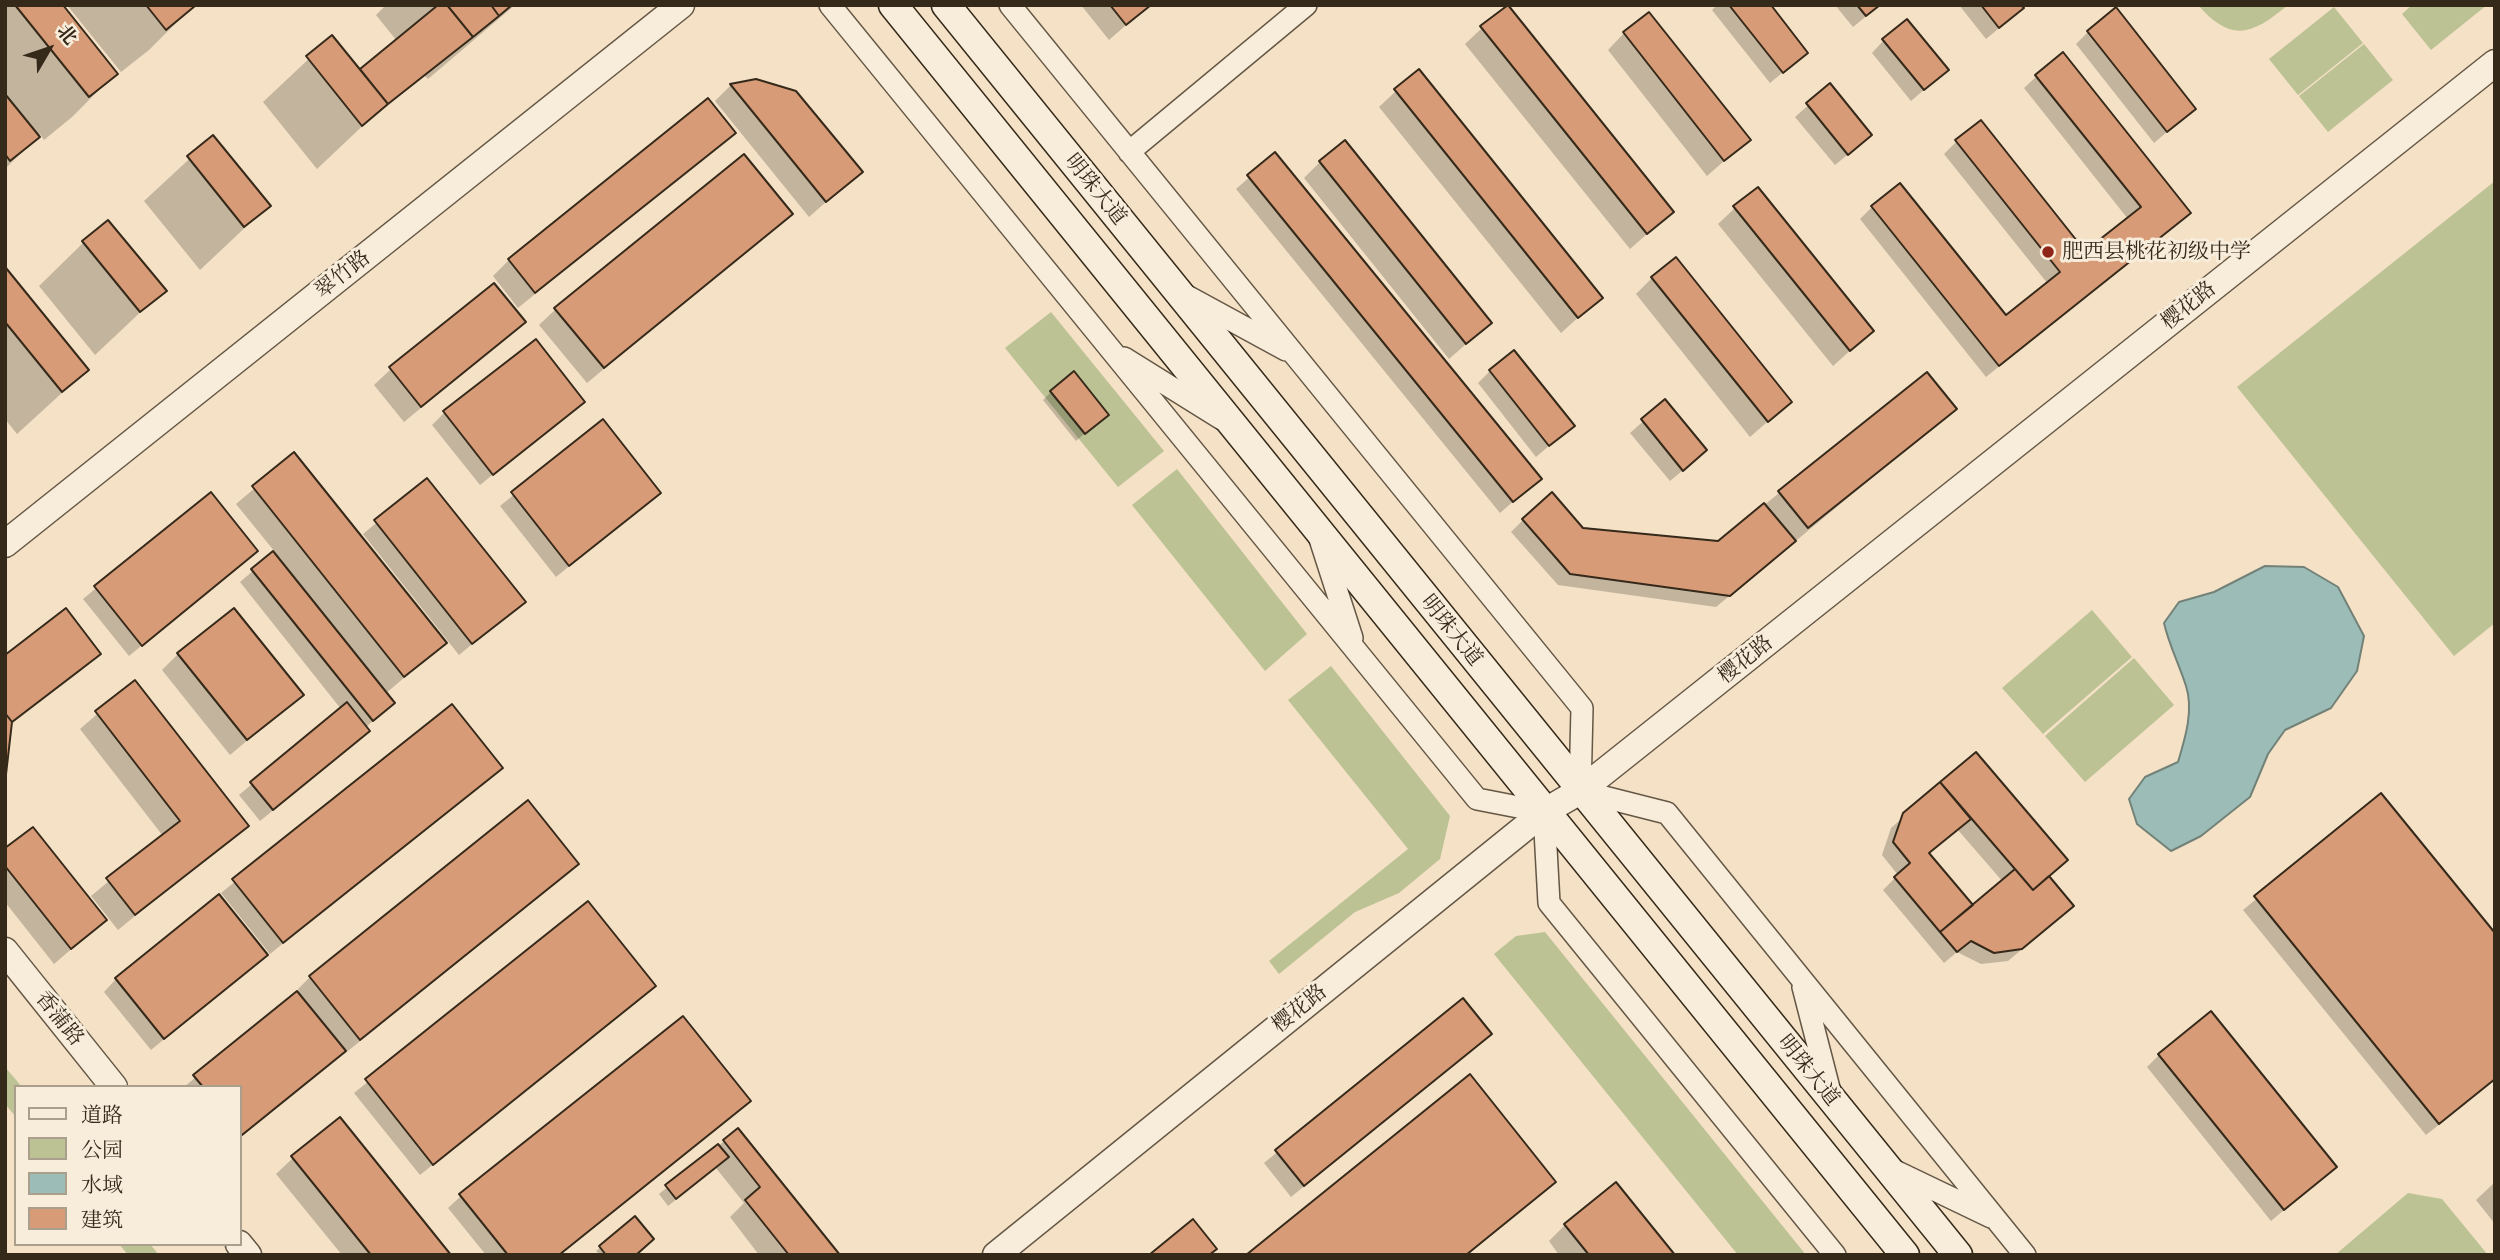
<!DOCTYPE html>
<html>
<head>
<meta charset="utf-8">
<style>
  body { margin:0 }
  #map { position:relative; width:2500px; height:1260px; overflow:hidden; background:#f4e1c6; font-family:"Old Standard TT","Noto Serif SC",serif }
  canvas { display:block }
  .frame { position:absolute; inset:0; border:7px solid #35291a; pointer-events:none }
  .legend { position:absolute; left:14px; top:1085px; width:228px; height:161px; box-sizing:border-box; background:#f8ecda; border:2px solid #aa9e8d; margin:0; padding:9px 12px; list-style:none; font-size:21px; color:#35291a }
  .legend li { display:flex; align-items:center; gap:14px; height:35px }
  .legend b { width:35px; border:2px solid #aa9e8d }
  .north { position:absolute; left:14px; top:14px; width:70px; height:70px; -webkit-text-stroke:5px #f8ecda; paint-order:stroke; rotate:51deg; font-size:19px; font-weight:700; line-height:28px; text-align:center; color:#35291a }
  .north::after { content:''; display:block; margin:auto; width:24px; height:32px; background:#35291a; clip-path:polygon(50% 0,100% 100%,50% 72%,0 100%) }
</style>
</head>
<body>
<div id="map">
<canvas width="2500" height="1260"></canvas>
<div class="frame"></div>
<ul class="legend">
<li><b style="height:9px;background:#f8ecda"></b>道路</li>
<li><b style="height:19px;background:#bcc294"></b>公园</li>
<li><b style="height:19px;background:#9cbdb7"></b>水域</li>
<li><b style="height:19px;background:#d89b77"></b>建筑</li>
</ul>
<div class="north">北</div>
</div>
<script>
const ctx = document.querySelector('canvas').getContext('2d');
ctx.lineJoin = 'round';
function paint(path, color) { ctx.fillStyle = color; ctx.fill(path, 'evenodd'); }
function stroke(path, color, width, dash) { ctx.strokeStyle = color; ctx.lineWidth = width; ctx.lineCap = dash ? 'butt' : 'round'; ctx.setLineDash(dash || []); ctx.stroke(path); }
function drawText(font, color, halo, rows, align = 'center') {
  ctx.font = font + ' "Old Standard TT","Noto Serif SC",serif'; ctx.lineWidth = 6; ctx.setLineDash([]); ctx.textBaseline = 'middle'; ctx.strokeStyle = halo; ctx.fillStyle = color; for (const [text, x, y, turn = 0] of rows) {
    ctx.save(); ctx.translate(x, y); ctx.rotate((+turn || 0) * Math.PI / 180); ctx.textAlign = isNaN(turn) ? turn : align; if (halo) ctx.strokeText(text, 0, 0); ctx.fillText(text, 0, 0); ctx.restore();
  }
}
paint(new Path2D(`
  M2198 5H2288C2253 34 2232 44 2198 5Z
  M2412 5H2487L2431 50 2402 14Z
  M2334 7 2363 43 2298 95 2269 59Z
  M2364 44 2393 80 2328 132 2299 96Z
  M2495 181V623L2454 656 2237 387Z
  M1051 312 1164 451 1118 487 1005 348Z
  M1177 469 1307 634 1265 671 1132 505Z
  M2092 610 2132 657 2043 734 2002 688Z
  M2134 658 2174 705 2085 782 2045 736Z
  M1331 666 1450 816 1440 859 1399 893 1355 912 1279 974 1269 961 1408 849 1288 700Z
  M1545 932 1806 1255H1738L1494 954 1516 936Z
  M5 1067 22 1087H16V1117L5 1104Z
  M2408 1193 2442 1199 2488 1255H2335Z
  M119 1244H150L159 1255H128Z`), '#bcc294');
const water = new Path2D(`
  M2265 566 2304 567 2338 587 2364 636 2357 671 2331 708 2285 730 2268 754 2250 797 2201 836 2171 851 2137 824 2129 799 2145 777 2178 762C2185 739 2194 710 2186 686 2179 664 2169 645 2164 623L2179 602 2214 592Z`);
paint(water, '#9cbdb7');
stroke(water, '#738278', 2);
paint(new Path2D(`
  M5 5H61L116 73 72 117 44 140 40 134 5 169Z
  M67 5H192L193 6 149 50 121 72Z
  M386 5H515L428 79 424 75 373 116 317 169 263 102 332 37 360 72 397 41 376 15Z
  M1081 5H1149L1109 40Z
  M1717 5H1769L1806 53 1770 83 1712 10Z
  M1835 5H1880L1853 27Z
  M1959 5H2019L2009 20 1986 39Z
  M1482 28 1672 212 1630 249 1465 44Z
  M2088 32 2194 109 2154 143 2076 44Z
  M1624 33 1748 140 1707 176 1608 50Z
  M1884 40 1947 70 1911 101 1872 53Z
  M2037 76 2189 213 1986 377 1860 219 1872 207 2005 318 2048 284 1944 154 1956 142 1981 123 2085 254 2128 219 2024 88Z
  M756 81 860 172 809 217 715 101 731 85Z
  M1830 86 1857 147 1835 165 1795 117Z
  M1396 91 1601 297 1561 333 1379 107Z
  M733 132 518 308 493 276 509 260Z
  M213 137 269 205 200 270 144 201Z
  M1275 155 1539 479 1500 513 1236 189Z
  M1320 162 1490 323 1449 359 1304 178Z
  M1735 208 1872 331 1833 366 1718 224Z
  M791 214 587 383 539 325 556 309Z
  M83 243 164 290 95 355 39 286Z
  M5 270 87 370 17 434 5 419Z
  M1652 278 1790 402 1750 437 1636 294Z
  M524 322 404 422 374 385 391 369Z
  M1490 371 1572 426 1536 457 1478 383Z
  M1051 392 1098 422 1076 441 1043 400Z
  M583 402 480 485 432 425 444 413Z
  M1665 402 1693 462 1670 481 1630 433Z
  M1955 409 1716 607 1558 585 1511 532 1523 520 1718 543 1779 493Z
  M603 422 659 493 556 577 500 506Z
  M294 455 445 643 385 694 393 703 365 728 368 731 356 743 260 821 239 795 341 709 240 582 275 552 236 504Z
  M427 481 523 602 459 655 363 534Z
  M210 494 256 551 129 656 83 599Z
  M98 654 82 670 10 725 5 658Z
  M178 654 301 695 230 755 162 670Z
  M134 682 246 825 118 930 91 896 163 836 80 729Z
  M452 706 501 767 270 954 221 893Z
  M1975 755 2048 877 2060 917 2008 961 1981 964 1957 952 1944 963 1883 890 1898 875 1882 855 1891 828ZM1958 830 2003 882 1973 907 1928 854Z
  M2381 796 2495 936V1080L2426 1135 2243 910Z
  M528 803 577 864 565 876 240 1138V1087H184L299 991 298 989 310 977Z
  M5 851 105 920 54 964 5 902Z
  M588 904 654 986 420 1175 354 1093Z
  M266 955 151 1050 104 992 116 979Z
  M1462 1000 1490 1034 1291 1197 1264 1163Z
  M2159 1055 2335 1167 2271 1221 2147 1067Z
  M748 1101 559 1255H486L448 1208 461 1196Z
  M738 1130 837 1255H759L730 1217 744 1203 716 1168 668 1206 659 1194Z
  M293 1158 448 1255H342L276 1174Z
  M1554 1182 1467 1255H1248Z
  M2495 1182V1224L2476 1200Z
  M635 1219 634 1255H600L596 1251Z
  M1565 1225 1673 1255H1559L1549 1241Z`), '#0003');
const building = new Path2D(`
  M15 5H63L118 74 89 97Z
  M146 5H194L195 6 166 30Z
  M438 5H447L473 37 388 104 360 69Z
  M447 5H491L499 16 473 37Z
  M491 5H512L499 16Z
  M1110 5H1151L1126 25Z
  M1508 5 1674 212 1647 234 1480 26Z
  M1729 5H1771L1808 53 1783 73Z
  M1857 5H1880L1866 16Z
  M1981 5H2021L2024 8 1999 28Z
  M2116 7 2196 109 2167 132 2087 31Z
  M1649 12 1751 140 1724 161 1623 32Z
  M1907 19 1949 70 1924 90 1882 39Z
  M332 35 388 104 362 126 306 56Z
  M2063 52 2191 213 1999 366 1871 206 1900 183 2006 315 2060 272 1955 140 1981 120 2085 251 2141 207 2035 75Z
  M1419 69 1603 298 1578 318 1394 89Z
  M756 79 796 91 863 172 826 202 730 84Z
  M1830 83 1872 135 1848 155 1806 103Z
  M5 94 40 137 10 161 5 154Z
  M708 98 736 133 535 293 508 259Z
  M213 135 271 206 244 227 187 156Z
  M1345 140 1492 323 1466 344 1319 161Z
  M1275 152 1542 479 1513 502 1247 175Z
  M744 154 793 214 604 368 554 308Z
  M1758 187 1874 331 1850 351 1733 206Z
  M108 220 167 291 140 312 82 241Z
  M1676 257 1792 402 1768 422 1651 277Z
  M6 268 89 370 62 392 5 322Z
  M494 283 526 322 421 407 389 367Z
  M536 339 585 402 493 475 443 411Z
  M1514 350 1575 426 1549 446 1489 370Z
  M1074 371 1109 415 1085 434 1050 391Z
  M1927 372 1957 409 1808 528 1778 491Z
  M1665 399 1707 450 1683 471 1641 419Z
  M603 419 661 493 569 566 511 492Z
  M294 452 447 643 404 677 252 486Z
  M427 478 526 602 472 644 374 520Z
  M211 492 258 551 142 646 94 586Z
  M1552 492 1583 528 1718 541 1764 503 1796 541 1730 596 1570 574 1522 519Z
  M273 551 395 703 373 721 251 569Z
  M66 608 101 654 12 722 5 713V655Z
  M234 608 304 695 247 740 177 653Z
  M135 680 249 826 135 915 106 878 180 821 95 711Z
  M347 702 370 731 273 810 250 782Z
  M452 704 503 768 283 943 232 879Z
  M5 713 12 722 5 783Z
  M1976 752 2068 860 2033 890 1940 782Z
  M1940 782 1971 819 1929 853 1973 905 1940 932 1894 877 1910 863 1893 842 1903 813Z
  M2381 793 2495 933V1079L2439 1124 2254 896Z
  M528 800 579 864 360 1040 309 976Z
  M33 827 107 920 71 949 5 866V848Z
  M2015 869 2033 890 2049 876 2074 906 2022 949 1994 953 1971 941 1957 952 1940 932Z
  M219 894 268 955 164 1039 115 978Z
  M588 901 656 986 433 1165 365 1079Z
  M297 991 346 1051 242 1135 240 1132V1087H203L193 1075Z
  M1463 998 1492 1034 1304 1186 1275 1150Z
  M2211 1011 2337 1167 2284 1210 2158 1054Z
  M683 1016 751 1101 559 1255H508L459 1194Z
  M1470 1074 1556 1182 1466 1255H1246Z
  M340 1117 451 1255H371L291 1156Z
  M738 1128 840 1255H789L745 1200 760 1187 723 1140Z
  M718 1144 729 1157 676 1199 665 1185Z
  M1616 1182 1675 1255H1589L1564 1224Z
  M635 1216 654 1239 636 1255H606L599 1246Z
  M1193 1219 1217 1249 1209 1255H1149Z`);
paint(building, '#d89b77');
stroke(building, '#35291a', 2);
const minor = new Path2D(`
  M830 5 1477 799 1544 812 1549 903 1835 1255
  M1010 5 1582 708 1580 791 1667 813 2025 1255
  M1129 152 1306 5
  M1185 295 1286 350
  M1124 358 1222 419
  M1320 539 1352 638
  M1803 987 1830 1092
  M1891 1169 1991 1217`);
const tertiary = new Path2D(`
  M5 544 681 5
  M5 951 114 1087
  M239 1244 248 1255
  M996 1255 1544 812 1580 791 2495 63`);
const secondary = new Path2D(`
  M893 5 1905 1255
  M946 5 1958 1255`);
stroke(minor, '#655745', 24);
stroke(tertiary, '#655745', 29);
stroke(secondary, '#35291a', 31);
stroke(minor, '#f8ecda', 21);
stroke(tertiary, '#f8ecda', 26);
stroke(secondary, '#f8ecda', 28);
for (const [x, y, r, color] of [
  [2048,252,7,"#8f2418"]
]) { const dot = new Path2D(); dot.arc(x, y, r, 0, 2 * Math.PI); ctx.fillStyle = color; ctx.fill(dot); stroke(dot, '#f8ecda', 2.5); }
drawText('21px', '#35291a', '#f8ecda', [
  ["明珠大道",1095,190,51],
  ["翠竹路",343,275,-38],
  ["樱花路",2189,306,-39],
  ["明珠大道",1451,631,51],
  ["樱花路",1746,660,-39],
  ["樱花路",1300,1009,-39],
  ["香蒲路",59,1019,51],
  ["明珠大道",1808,1071,51]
]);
drawText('21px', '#35291a', '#f8ecda', [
  ["肥西县桃花初级中学",2062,252]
], 'left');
</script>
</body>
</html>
